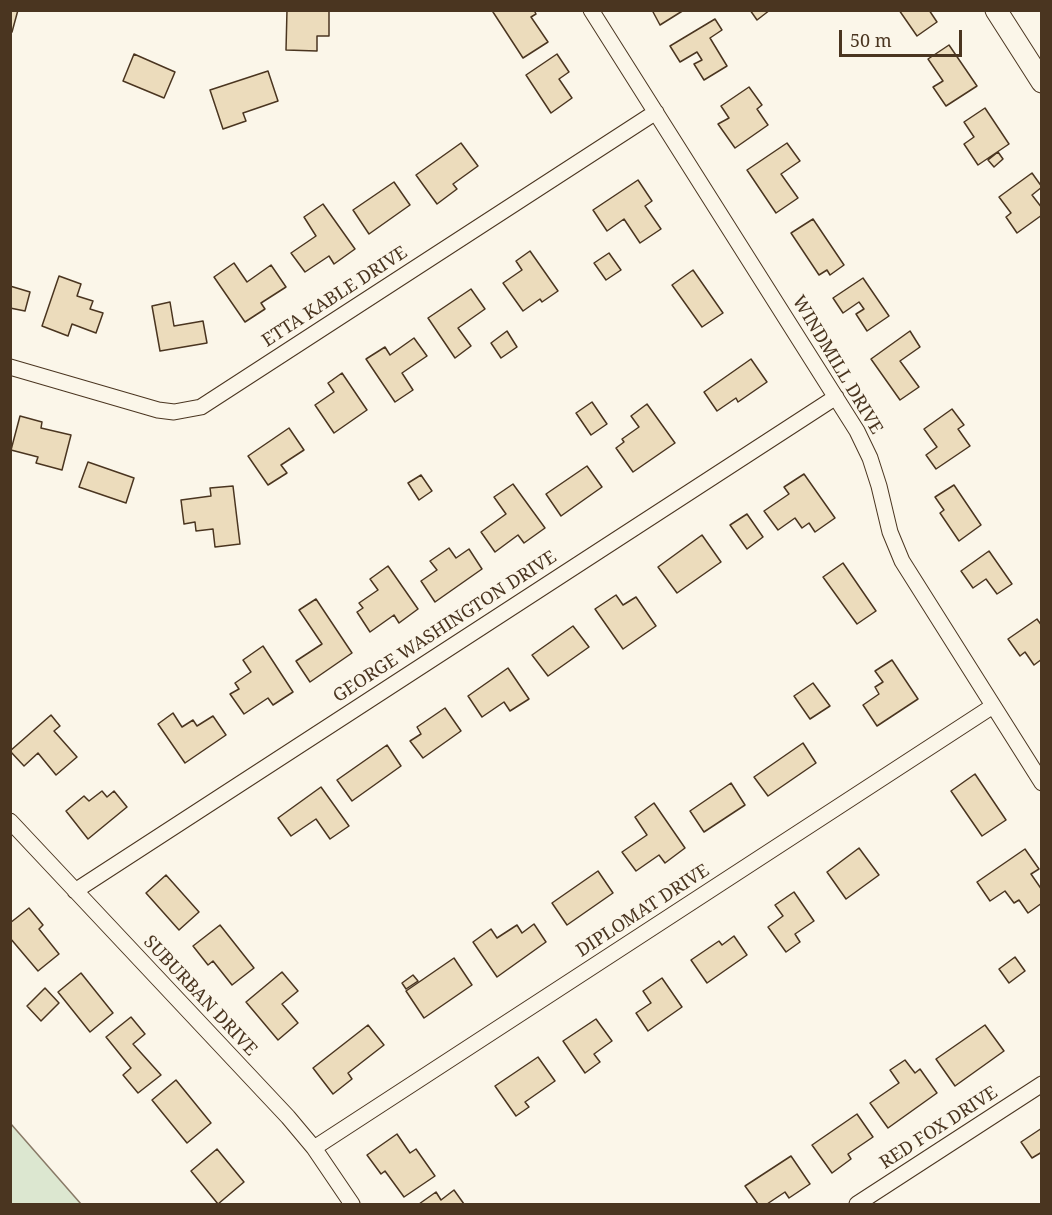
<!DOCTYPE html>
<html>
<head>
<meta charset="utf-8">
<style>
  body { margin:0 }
  #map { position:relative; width:1052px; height:1215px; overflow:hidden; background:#fbf6e9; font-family:"Noto Serif",serif }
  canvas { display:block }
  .frame { position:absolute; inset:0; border:12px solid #4a3520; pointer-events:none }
  .scale { position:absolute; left:839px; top:30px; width:123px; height:27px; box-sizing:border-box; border:3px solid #4a3520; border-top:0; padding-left:8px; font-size:18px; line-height:21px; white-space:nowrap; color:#4a3520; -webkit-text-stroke:4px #fbf6e9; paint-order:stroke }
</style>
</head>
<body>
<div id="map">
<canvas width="1052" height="1215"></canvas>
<div class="frame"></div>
<div class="scale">50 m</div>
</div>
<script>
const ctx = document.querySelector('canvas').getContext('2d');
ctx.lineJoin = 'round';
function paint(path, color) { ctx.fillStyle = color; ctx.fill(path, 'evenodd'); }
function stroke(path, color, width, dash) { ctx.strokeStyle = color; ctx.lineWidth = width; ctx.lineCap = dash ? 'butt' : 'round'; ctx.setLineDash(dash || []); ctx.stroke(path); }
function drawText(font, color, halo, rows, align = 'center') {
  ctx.font = font + ' "Noto Serif",serif'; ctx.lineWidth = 4.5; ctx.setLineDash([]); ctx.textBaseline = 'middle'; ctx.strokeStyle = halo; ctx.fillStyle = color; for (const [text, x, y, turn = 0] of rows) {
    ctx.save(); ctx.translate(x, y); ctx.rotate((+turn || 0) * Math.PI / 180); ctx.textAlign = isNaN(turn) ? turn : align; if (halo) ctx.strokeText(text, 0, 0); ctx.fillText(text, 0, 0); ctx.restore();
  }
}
const green = new Path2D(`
  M10 1124H11L81 1204H11Z`);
paint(green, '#dce7d0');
stroke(green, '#887966', 1.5);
const building = new Path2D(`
  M10 10H18L12 32H10Z
  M287 10H329V36H317V51L286 50Z
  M496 10H534L536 14 531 17 548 42 523 58 493 12Z
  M652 10H684L660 25Z
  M750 10H770L757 20Z
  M899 10H929L937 22 917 36Z
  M715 19 722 30 710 38 727 66 704 80 694 64 702 60 697 52 680 62 670 46Z
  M949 45 977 86 946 106 933 87 943 81 928 59Z
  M134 54 175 72 164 98 123 81Z
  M557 54 569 72 559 79 572 98 551 113 526 75Z
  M268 71 278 101 243 113 246 121 223 129 210 90Z
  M749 87 762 105 757 109 768 125 735 148 718 124 729 118 721 106Z
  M985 108 1009 144 978 165 964 144 974 137 964 122Z
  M461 143 478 166 453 184 457 189 437 204 416 175Z
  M787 143 800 161 781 174 798 198 776 213 747 170Z
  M998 152 1003 159 994 167 988 160Z
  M1032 173 1042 187 1032 195 1042 208V215L1017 233 1006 217 1011 213 999 197Z
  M638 180 652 201 645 206 661 229 640 243 624 219 607 231 593 210Z
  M394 182 410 205 369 234 353 210Z
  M323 204 355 249 334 264 329 256 305 272 291 253 316 236 304 217Z
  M813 219 844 265 830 275 827 270 819 275 791 233Z
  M530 251 558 291 542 302 540 299 523 311 503 283 522 270 516 261Z
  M609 253 621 270 606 280 594 263Z
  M234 263 247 282 271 265 286 287 261 303 265 309 245 322 214 277Z
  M693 270 723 313 702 327 672 285Z
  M59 276 81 284 77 296 93 301 90 309 103 313 96 333 72 324 68 336 42 326Z
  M863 278 889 316 867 331 856 314 864 309 859 302 843 313 833 298Z
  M10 286 30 292 25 311 10 308Z
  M471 289 485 309 458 328 471 346 455 358 428 318Z
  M170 302 174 326 203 321 207 343 160 351 152 306Z
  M507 331 517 347 501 358 491 343Z
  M910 331 920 347 900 361 919 387 900 400 871 359Z
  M414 338 427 356 402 373 413 390 395 402 366 359 385 347 390 355Z
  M751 359 767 382 738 402 736 398 717 411 704 392Z
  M342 373 367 410 334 433 315 405 334 392 328 383Z
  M592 402 607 424 591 435 576 413Z
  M647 404 675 443 633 472 616 448 624 442 622 439 639 427 631 416Z
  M952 409 964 425 958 429 970 446 936 469 926 455 937 447 924 429Z
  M20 416 42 422 41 428 71 435 62 470 36 463 38 457 11 450Z
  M289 428 304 450 281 465 287 473 268 485 248 456Z
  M88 462 134 478 126 503 79 487Z
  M587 466 602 487 561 516 546 494Z
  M804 474 835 518 815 532 809 523 802 528 795 518 778 530 764 511 789 494 784 487Z
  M421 475 432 491 419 500 408 483Z
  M513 484 545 528 524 543 518 535 495 552 481 532 506 514 494 497Z
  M954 485 981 525 959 541 940 513 944 510 935 497Z
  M233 486 240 544 215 547 213 529 196 531 195 522 184 524 181 500 211 496 210 488Z
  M747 514 763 537 747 549 730 525Z
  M702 535 721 562 677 593 658 567Z
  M449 548 456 558 469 549 482 569 435 602 421 581 437 570 430 561Z
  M989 551 1012 584 997 594 986 579 973 588 961 571Z
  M843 563 876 611 857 624 823 577Z
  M388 566 418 609 399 623 394 615 370 632 357 612 363 608 359 603 378 590 370 579Z
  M616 595 623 605 636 597 656 626 623 649 595 609Z
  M316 599 352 653 310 682 296 661 322 644 299 610Z
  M1037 619 1042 626V659L1034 665 1025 652 1020 656 1008 639Z
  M573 626 589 647 548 676 532 655Z
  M263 646 293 692 273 705 268 698 244 714 230 694 239 689 235 683 251 672 243 660Z
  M892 660 918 699 877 726 863 705 879 694 875 687 883 682 875 671Z
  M508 668 529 699 510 711 504 702 482 717 468 696Z
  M813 683 830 706 810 719 794 696Z
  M445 708 461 731 423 758 410 741 421 734 417 727Z
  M173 713 182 727 193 720 197 726 213 716 226 735 185 763 158 724Z
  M51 715 60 726 54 731 77 757 56 775 38 753 24 766 10 751Z
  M803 743 816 763 768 796 754 777Z
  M387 745 401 766 352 801 337 780Z
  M975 774 1006 820 982 836 951 791Z
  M731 783 745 805 704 832 690 811Z
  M321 787 349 826 330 839 316 819 291 836 278 818Z
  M102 791 107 797 114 791 127 807 88 839 66 811 84 796 89 801Z
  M654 803 685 848 665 863 659 855 636 871 622 852 647 835 635 817Z
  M859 848 879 875 846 899 827 872Z
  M1025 849 1039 869 1031 874 1042 890V903L1028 913 1019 900 1014 903 1005 891 990 901 977 882Z
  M598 871 613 893 567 925 552 903Z
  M166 875 199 912 179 930 146 893Z
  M794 892 814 921 795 934 800 942 786 952 768 927 783 916 775 905Z
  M29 908 43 925 39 929 59 954 38 971 10 938V923Z
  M534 924 546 942 497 977 473 942 491 929 497 938 517 925 522 933Z
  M220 925 254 968 232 985 213 961 208 965 193 946Z
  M734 936 747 955 707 983 691 960 719 941 722 945Z
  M1015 957 1025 971 1009 983 999 969Z
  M454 958 472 985 424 1018 406 991Z
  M282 972 298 991 282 1004 298 1023 278 1040 246 1002Z
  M81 973 113 1013 90 1032 58 992Z
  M413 975 418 981 406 989 402 983Z
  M662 978 682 1007 648 1031 636 1013 651 1003 643 991Z
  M45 988 59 1003 41 1021 27 1006Z
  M131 1017 145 1034 133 1044 161 1075 138 1093 123 1075 131 1068 106 1037Z
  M596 1019 612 1041 594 1054 600 1062 585 1073 563 1041Z
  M368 1025 384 1045 348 1073 352 1079 333 1094 313 1068Z
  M985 1025 1004 1051 955 1086 936 1059Z
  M538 1057 555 1081 525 1102 529 1107 516 1116 495 1086Z
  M905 1060 915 1073 920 1069 937 1093 888 1128 870 1103 899 1083 890 1070Z
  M176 1080 211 1123 187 1143 152 1100Z
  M857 1114 873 1137 848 1154 851 1159 832 1173 812 1145Z
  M1042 1128V1152L1032 1158 1021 1142Z
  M397 1134 410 1153 416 1149 435 1176 404 1197 385 1171 381 1174 367 1155Z
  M217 1149 244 1182 218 1204 191 1171Z
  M791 1156 810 1184 789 1198 785 1192 767 1204H758L745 1186Z
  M454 1190 464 1204H419L436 1192 441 1200Z`);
paint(building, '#ecdcbc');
stroke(building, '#4a3520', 1.5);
const street = new Path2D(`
  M591 10 857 431 870 458 879 486 890 532 902 561 1042 783
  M10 367 158 410 174 412 201 407 656 112
  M10 821 288 1117 314 1148 352 1204
  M75 891 836 397
  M314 1148 993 706
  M857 1204 1042 1084`);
const secondary = new Path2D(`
  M996 10 1042 82`);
stroke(street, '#4a3520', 17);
stroke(secondary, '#4a3520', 23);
stroke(street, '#fbf6e9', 15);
stroke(secondary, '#fbf6e9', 21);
drawText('18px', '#4a3520', '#fbf6e9', [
  ["ETTA KABLE DRIVE",335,297,-33],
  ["WINDMILL DRIVE",837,365,59],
  ["GEORGE WASHINGTON DRIVE",445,627,-33],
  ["DIPLOMAT DRIVE",643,911,-33],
  ["SUBURBAN DRIVE",200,996,47],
  ["RED FOX DRIVE",939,1128,-33]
]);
</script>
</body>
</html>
